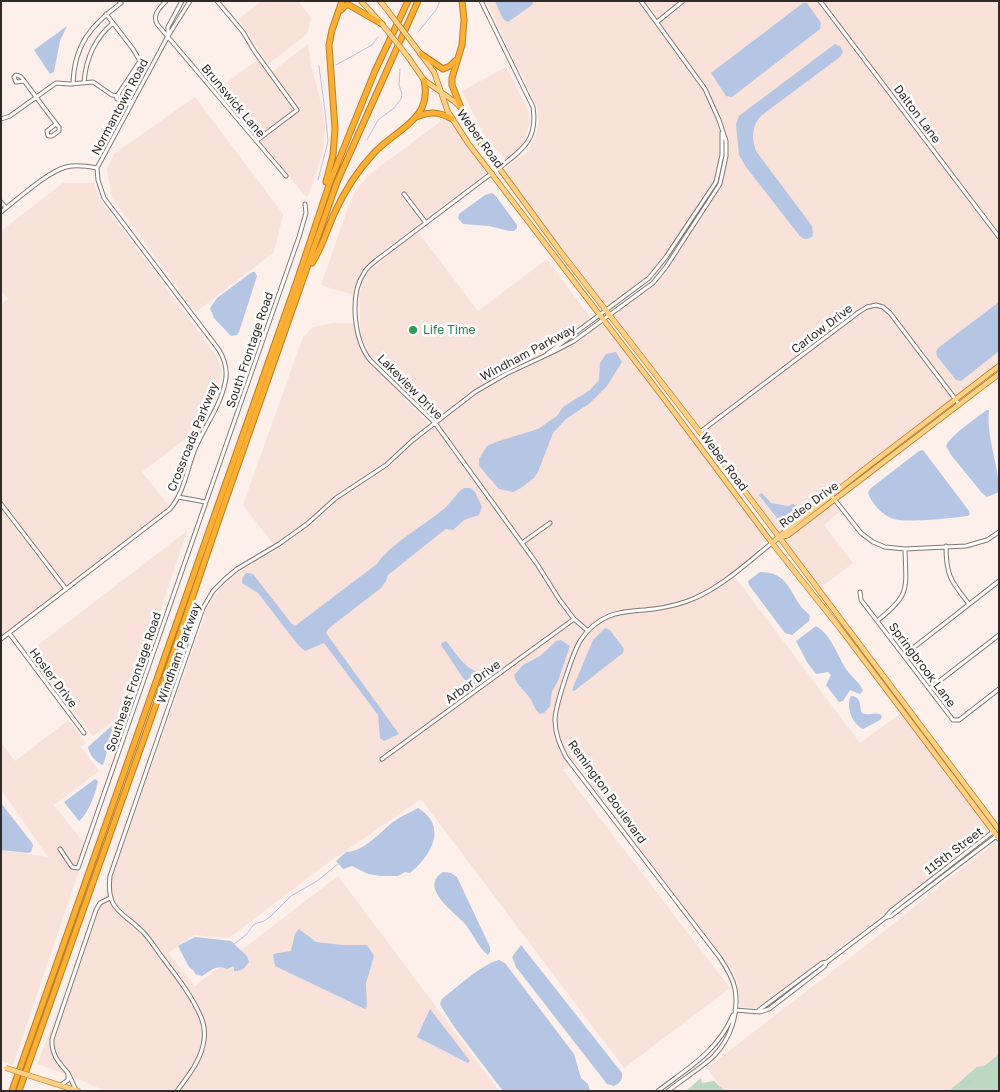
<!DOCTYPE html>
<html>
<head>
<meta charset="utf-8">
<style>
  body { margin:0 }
  #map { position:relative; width:1000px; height:1092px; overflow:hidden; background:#fdefe9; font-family:"Golos Text",sans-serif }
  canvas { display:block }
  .frame { position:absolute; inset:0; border:2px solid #302b28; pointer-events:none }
</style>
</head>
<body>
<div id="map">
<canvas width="1000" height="1092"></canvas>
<div class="frame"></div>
</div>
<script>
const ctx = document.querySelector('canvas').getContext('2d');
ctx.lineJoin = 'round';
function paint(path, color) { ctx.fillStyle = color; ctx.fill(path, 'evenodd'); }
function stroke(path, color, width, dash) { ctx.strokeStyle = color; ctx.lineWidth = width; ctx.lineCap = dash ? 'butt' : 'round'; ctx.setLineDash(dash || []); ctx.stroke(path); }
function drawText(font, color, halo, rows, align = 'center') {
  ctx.font = font + ' "Golos Text",sans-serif'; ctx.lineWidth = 5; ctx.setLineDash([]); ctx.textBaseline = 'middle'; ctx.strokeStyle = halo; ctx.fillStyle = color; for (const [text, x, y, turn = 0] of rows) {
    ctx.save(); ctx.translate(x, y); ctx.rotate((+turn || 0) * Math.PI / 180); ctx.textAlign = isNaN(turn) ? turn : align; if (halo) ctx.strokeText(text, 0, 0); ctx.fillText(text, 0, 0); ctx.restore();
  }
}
paint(new Path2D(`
  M262 1H298L311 18 307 34 268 64 239 19Z
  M486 1H999V364L779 533 614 315 658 283 651 273 614 302 605 303 596 295 502 171 528 152 536 135 539 120 537 106Z
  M308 44 311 65 322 106 325 126 323 151 309 194 306 197 218 89 257 60 269 74Z
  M506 67 528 110 530 122 523 145 505 159 487 140 462 91Z
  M195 97 283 214 274 252 196 312 112 198 107 169 114 154Z
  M448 116 489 171 372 259 357 283 354 295 321 285 349 205 356 190 370 174Z
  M63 183H94L98 197 216 355 221 369 219 386 198 429 142 472 169 506 1 635V304L8 299 1 290V231Z
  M418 232 478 311 547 259 591 319 547 352 502 373 482 385 436 419 371 356 361 337 360 323 359 296 365 277 369 271Z
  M334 323H354L358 343 367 359 429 424 373 472 341 491 309 520 274 545 243 505 303 337 313 327Z
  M601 326 608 328 706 455 756 524 764 538 761 546 743 563 735 577 860 743 901 713 990 833 768 1003 754 1008 740 1007 738 984 732 970 574 761 563 770 730 988 624 1068 421 799 322 867 229 938 194 935 168 953 195 986 338 876 499 1091H105L79 1079 37 1064 115 869 208 607 220 588 235 575 285 544 323 515 334 503 393 463 415 441 474 396 502 380 579 341 595 328Z
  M836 499 843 509 824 525 853 563 820 588 782 539 787 537Z
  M187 531 126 712 93 736 29 652Z
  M69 720 86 743 81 747 99 771 54 805 87 847 13 1065 1 1061V850L48 857 1 789V743L15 761Z
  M994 843 999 849V1054L951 1091H724L707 1068 882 933Z`), '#f8e2d9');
paint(new Path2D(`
  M999 1054V1091H949L977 1067 984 1066Z
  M701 1078 702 1083 714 1081 725 1091H686Z`), '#bbd8c0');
paint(new Path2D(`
  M495 1H532L533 3 532 5 508 22 503 19Z
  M803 3H807L821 23 820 29 732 97 726 96 711 73Z
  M67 26 60 41 54 72 50 74 34 50Z
  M835 44 840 46 843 52 840 57 762 115C752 124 751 138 756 151L812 226 813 236C807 240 804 240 799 235L746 167 739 155 736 124 739 116Z
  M492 193 495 195 517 225V228L514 231H509L489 226 463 224 458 218 459 214 485 195Z
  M252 272H255L257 276 239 332 237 335 231 336 214 318 210 308 217 298Z
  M999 302V351L961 381 956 380 937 356 936 352 938 348Z
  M616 352 622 362 607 386 590 403 566 419 553 433 538 472 534 478 521 488 513 492 499 489 479 466V459L487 446 499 441 538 429 557 416 563 407 590 390 599 380 600 363 606 354Z
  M989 410C986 438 999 464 999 492L987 497 982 493 951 455 946 446C951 435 976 418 987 410Z
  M923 450 969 511 970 514 968 516C951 518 909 523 894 519 883 516 870 502 868 492L871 488 919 451Z
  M464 488H471L475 492 482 507 479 515 464 520 453 530 446 529 438 535 388 575 386 581 381 588 328 629 326 633 399 734 384 741 380 738 378 715 324 643 305 651 298 645 258 593 242 583V579L246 573 253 574 291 623 295 626 377 564C392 542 424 526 445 508 452 502 456 493 464 488Z
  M762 493 771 503 788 506 793 504 796 506 794 510 781 519H778L759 495Z
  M760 572C785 572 788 587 800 605 803 610 808 612 810 616L809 621 792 635 785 633 749 585 748 581Z
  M816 626C831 634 837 655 846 669 851 677 860 682 863 691L860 694 850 690 843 701 839 702 826 685 831 675 828 672 816 674 807 662 796 641Z
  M605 628 610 630 624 649 623 653 574 691 572 690 593 640Z
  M561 640 570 646 558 681 552 691 550 706 544 713 540 714C535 710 534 705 531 700 526 691 516 686 514 675L523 665 540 656 556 641Z
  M446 641C457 654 463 668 481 673L482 678 476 683 471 685 463 678 441 645 442 643Z
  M851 696C862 697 859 706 862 713 868 716 874 712 880 714L882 717 880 720 863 729C853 725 845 706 851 696Z
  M116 722 115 726 103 765C96 763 89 754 88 747Z
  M95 779 98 781C96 793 88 814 79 821L64 802Z
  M1 803 32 843 33 846 31 852 28 853 1 850Z
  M418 808C448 826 432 855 410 873L405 872 398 876H381L368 874 352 866 343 869 336 861 346 852C364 852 380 832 393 822 401 816 410 813 418 808Z
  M443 872 451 873 457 877 490 947V952L488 955C478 948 473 933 465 924 455 912 418 888 443 872Z
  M299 929 316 942 342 945H367L374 956 366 983 367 1006 365 1009 275 966 273 954 291 951 295 934Z
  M195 937 231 941 247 956 249 962C244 969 242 971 234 971V966L227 969C217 964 210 971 202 976L195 974 194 971 189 967 178 946Z
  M521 945 622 1073C623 1080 620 1083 614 1086L607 1084 516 967 512 957Z
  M499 960 505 963 574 1054 581 1078 588 1084 590 1091H503L455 1028 442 1008 440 1004 442 999C456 988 482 964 499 960Z
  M430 1009 470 1061 468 1063 417 1037Z`), '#b5c5e4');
stroke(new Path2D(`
  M418 32 436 10 440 1
  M336 65 372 45 378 37
  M367 140 378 120 394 108 401 99 402 94 399 85 400 69
  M318 180 328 141 325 111 319 66
  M234 944 246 935 254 924 264 921 270 917 291 896 317 881 338 864
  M996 1062 997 1063
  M969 1081 971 1083`), '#b5c5e4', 1);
const minor = new Path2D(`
  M166 1C160 8 152 14 157 24L286 176
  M217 1 243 32 255 52 297 110 256 141
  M481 1 533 107C538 140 523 149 499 168
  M820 1 999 237
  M106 14 133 49 140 61 117 96
  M657 22 683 1
  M168 35V27L182 1
  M24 81 16 82 14 77 16 75C21 75 23 79 25 82 36 97 47 112 58 126L59 127V131L52 136H48L47 131 56 124
  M84 82C86 58 95 38 113 23
  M73 84C74 45 91 25 121 3L119 1
  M116 96 117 99 131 105
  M1 119 10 116 56 83 70 84 93 82 112 95 119 96 132 102
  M492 173 378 259C373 263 367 267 364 273 349 295 354 340 370 360L435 423 537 564 559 599 574 619 588 631
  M404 194 426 223
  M1 202 6 208
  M1 212C18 199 47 172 66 167 76 164 87 166 97 168
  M547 354 649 278 666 257 716 182 722 155V133
  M700 432 859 312 867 307 876 305 883 307 890 313 959 404
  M831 495 861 533 873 542 885 547 905 549 966 546 987 540 999 532
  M206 502 299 237 306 213 305 204
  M1 504 66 589
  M522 543 550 523
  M946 546C946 576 951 581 969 604
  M860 592 861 600 953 720H959L999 689
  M877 621C911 594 906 590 905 549
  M9 633 84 733
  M1 639 170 509C184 493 187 469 195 449 204 427 220 407 225 383 228 371 225 360 219 350L104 198 98 180 97 168 168 36 190 1
  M904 655 999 581
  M929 689 999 635
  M382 759 574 619
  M60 849 72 867 78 868 206 502 178 497
  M885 918 891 916 999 834
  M735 1010 760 1012 769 1009 825 966 826 963
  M759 1010 822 963 827 962 885 918 891 911 994 831
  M68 1073C58 1062 51 1054 52 1039L96 910 100 903 110 898
  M61 1085 68 1080V1073L76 1090
  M177 1091C188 1076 202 1059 204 1040 205 1033 204 1024 201 1017 191 994 174 973 159 953 154 946 149 938 143 932 122 911 106 911 110 876L203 608 213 591 225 579 237 569 279 544 307 524 336 498 386 465 413 440 475 392 506 374 555 351 574 341 653 283 666 267 720 184 726 156V141L719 120 705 89 641 1
  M658 1091C688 1068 718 1051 733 1015
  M668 1091C683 1079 700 1069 714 1056 731 1038 739 1013 735 989 733 978 726 967 720 958L566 757C560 745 555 734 555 720 555 706 573 653 580 641 587 630 597 621 609 616 623 610 639 611 654 609 668 607 682 604 695 598 723 586 748 562 772 543`);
const major = new Path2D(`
  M361 1 381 23
  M380 1 388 11
  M414 45 434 72 448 112 468 143 665 400 772 543 839 627 999 839
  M408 57 424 80 455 102 461 108 480 142 560 251 713 449 999 830
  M781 537 788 535 999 374
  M772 543 787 530 862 471 999 366
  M40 1079 78 1091`);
const highway = new Path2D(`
  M341 10 346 5H349L382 24
  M421 54 443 69 450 66 455 61
  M461 108 452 85V78L462 45 464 20 462 1
  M419 116C430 111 442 113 452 119
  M326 182 333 155 335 129 329 45 332 30 342 1
  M312 263C322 248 327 230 334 214 344 192 357 171 374 153 396 129 433 120 424 80
  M12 1091 297 281 330 182 375 71 408 1
  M19 1091 153 713 220 516 337 182 418 1`);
stroke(minor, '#847872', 5);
stroke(major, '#b6812e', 6);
stroke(highway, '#b6812e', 7);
stroke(minor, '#fff', 3);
stroke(major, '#fecf84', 4.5);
stroke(highway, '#feaf32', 5);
const majorBridge = new Path2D(`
  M388 11 414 45
  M382 24 408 57
  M6 1068 40 1079`);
stroke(majorBridge, '#b6812e', 6, []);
stroke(majorBridge, '#fecf84', 4.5);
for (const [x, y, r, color] of [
  [413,330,5,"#2e9e5b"]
]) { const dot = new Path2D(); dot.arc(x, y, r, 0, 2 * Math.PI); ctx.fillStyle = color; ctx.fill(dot); stroke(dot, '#fff', 2); }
drawText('12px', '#302b28', '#fff', [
  ["Brunswick Lane",233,101,50],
  ["Normantown Road",120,107,-62],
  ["Dalton Lane",917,114,53],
  ["Weber Road",480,139,54],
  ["Carlow Drive",822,329,-37],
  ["South Frontage Road",250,350,-71],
  ["Windham Parkway",528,353,-28],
  ["Lakeview Drive",410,387,45],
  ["Crossroads Parkway",193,437,-68],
  ["Weber Road",724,462,53],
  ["Rodeo Drive",809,505,-36],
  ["Windham Parkway",179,653,-70],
  ["Springbrook Lane",922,665,53],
  ["Hosler Drive",53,678,53],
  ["Southeast Frontage Road",134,682,-71],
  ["Arbor Drive",473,682,-36],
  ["Remington Boulevard",607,792,54],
  ["115th Street",954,851,-37]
]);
drawText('12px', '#27864d', '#fff', [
  ["Life Time",423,330]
], 'left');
</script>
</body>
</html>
